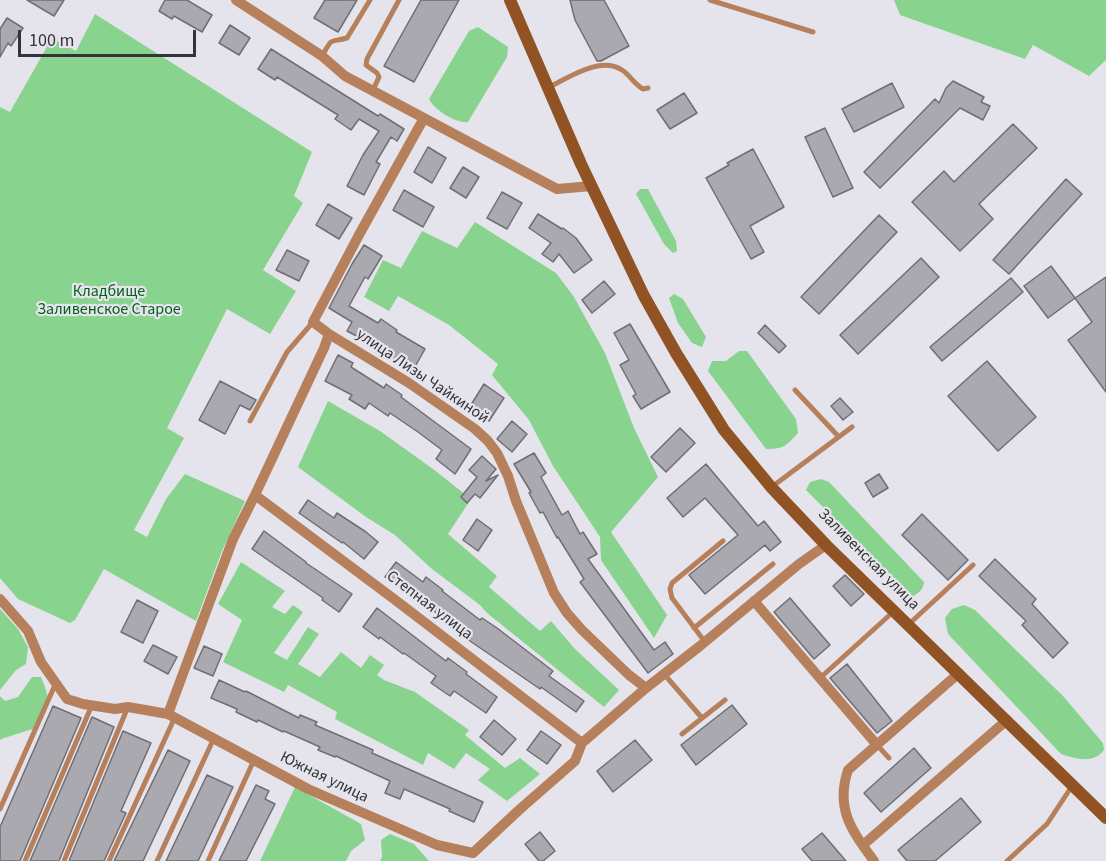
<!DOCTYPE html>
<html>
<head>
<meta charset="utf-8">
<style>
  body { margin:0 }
  #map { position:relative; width:1106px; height:861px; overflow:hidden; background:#e5e4ec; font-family:"Source Sans 3",sans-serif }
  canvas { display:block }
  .scale { position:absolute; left:18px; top:30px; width:178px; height:27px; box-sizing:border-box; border:3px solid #343437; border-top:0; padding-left:8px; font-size:18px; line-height:21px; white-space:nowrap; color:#343437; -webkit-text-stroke:4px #e5e4ec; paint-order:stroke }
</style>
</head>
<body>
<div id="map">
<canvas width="1106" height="861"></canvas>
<div class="scale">100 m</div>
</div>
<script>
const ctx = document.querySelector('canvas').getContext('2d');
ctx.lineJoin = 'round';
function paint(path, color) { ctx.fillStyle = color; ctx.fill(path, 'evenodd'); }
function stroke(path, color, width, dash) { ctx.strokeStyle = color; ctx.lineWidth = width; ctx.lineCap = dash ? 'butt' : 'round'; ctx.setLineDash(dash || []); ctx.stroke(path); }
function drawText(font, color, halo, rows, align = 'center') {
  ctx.font = font + ' "Source Sans 3",sans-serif'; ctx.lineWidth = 4.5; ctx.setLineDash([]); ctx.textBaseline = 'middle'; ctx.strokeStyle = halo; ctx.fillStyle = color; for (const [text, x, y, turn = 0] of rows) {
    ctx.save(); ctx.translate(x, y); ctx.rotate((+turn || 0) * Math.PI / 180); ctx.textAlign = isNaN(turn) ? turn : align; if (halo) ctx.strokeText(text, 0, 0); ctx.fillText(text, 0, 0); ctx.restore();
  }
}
paint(new Path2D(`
  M894 0H1106V60L1089 76 1033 45 1025 59 900 15Z
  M95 14 312 152 294 196 303 203 263 270 296 291 270 334 227 309 167 428 184 438 134 530 147 537 166 499 185 474 245 501 222 551 196 621 104 569 75 620 70 623 18 599 0 578V107L10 112 52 38 76 51Z
  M478 27 508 47 507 57 468 122C457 124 434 110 429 99L469 31Z
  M640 189H648L676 241 677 251 673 253 664 244 636 194Z
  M475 222 556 273 574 297 605 353 634 428 658 477 611 532 667 615 654 638 601 560 600 537 553 466 529 420 492 375 498 364 449 325 398 296 389 311 364 297 383 260 401 268 422 231 457 248Z
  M674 294 683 299 706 337 702 347 692 343 678 323 669 298Z
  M739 351H747L796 419 798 433C786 446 784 449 766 449L708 371 712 361H726Z
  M328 401 380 431 433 469 471 499 448 534 497 576 489 587 540 631 551 621 575 649 619 690 604 707 487 613 480 605 432 569 395 535 366 517 298 467Z
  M821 479 829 482 924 582C923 590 919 593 912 597L806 490 810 482Z
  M241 562 285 591 272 607 285 614 293 605 303 612 274 653 287 660 308 627 319 634 298 664 320 677 341 652 361 668 370 655 384 665 377 675 384 680 415 692 469 730 465 735 505 768 520 758 540 774 507 801 478 780 490 769 466 753 454 769 428 753 423 765 335 719 337 712 288 685 284 692 223 662 242 620 218 604Z
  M964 605 975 610 1063 696 1103 743 1104 750C1094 764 1076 759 1061 754L948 634 945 618 952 609Z
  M0 609 18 629 28 647 26 664 16 670 0 690Z
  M32 677H41L45 687 49 701 36 728 4 738 0 740V696L5 701 18 697Z
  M297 783 304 792 361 824 365 840 351 851 346 861H260Z
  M390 834 414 844 429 861H380L382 857 381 840Z`), '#88d38e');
const building = new Path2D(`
  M27 0H64L54 16Z
  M165 0H187L212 15 202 32 174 16 172 19 159 11Z
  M325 0H357L338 32 314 18Z
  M421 0H459L414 82 384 66Z
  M570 0H604L629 46 601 61H597L575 20Z
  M7 18 23 28 11 46 8 43 0 57V29Z
  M230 25 250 38 239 55 219 43Z
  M271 49 378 116 380 114 404 129 397 141 391 137 376 162 380 164 364 195 347 186 363 155 379 131 359 119 351 130 335 119 338 115 277 77 275 80 258 69Z
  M953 81 984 97 981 102 990 106 983 120 960 108 880 188 864 172 935 99 939 103 946 88Z
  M892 83 904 107 854 132 842 109Z
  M684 93 697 113 670 129 657 110Z
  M1013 124 1037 148 979 204 993 219 960 251 912 202 944 171 954 182Z
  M825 128 853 188 833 197 805 137Z
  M428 147 446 158 432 183 414 172Z
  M753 149 784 207 750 226 764 252 751 259 706 178 729 165 727 163Z
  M463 167 479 177 466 198 450 188Z
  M1066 179 1082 194 1009 274 993 260Z
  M404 190 434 207 423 227 393 210Z
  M502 192 522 203 507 229 487 218Z
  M328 204 352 218 339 239 316 225Z
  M538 214 562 229 563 228 576 238 592 260 574 273 559 254 553 262 542 254 551 243 529 228Z
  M879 215 897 232 819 314 801 297Z
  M364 245 382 256 368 279 365 277 349 306 378 323 381 319 397 330 396 332 425 349 412 372 365 343 366 341 347 331 352 322 329 308 352 264Z
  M287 250 309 261 299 281 276 270Z
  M921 258 939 277 858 354 840 335Z
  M1051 266 1075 298 1048 318 1024 286Z
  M1106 277V392L1068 340 1092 322 1075 298Z
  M1011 278 1023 292 942 361 930 347Z
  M604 281 615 294 592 313 582 300Z
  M630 324 670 392 641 409 633 396 636 394 620 365 629 360 614 333Z
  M765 325 786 346 779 353 758 333Z
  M338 355 353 363 351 367 384 388 386 384 402 395 401 397 471 449 455 474 436 459 442 450 418 432 390 413 388 416 369 403 365 409 349 399 352 395 325 381Z
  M987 361 1036 417 998 451 948 396Z
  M220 381 256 400 250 410 240 405 225 434 199 420Z
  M484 384 504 398 489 421 469 408Z
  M840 398 853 412 843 420 831 406Z
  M512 421 527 434 512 452 497 439Z
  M680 428 695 443 666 472 651 457Z
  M534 453 546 473 541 477 562 515 568 511 580 534 583 532 597 554 588 559 654 650 665 642 673 654 648 673 580 582 584 579 558 537 557 538 543 512 540 513 529 493 531 492 514 464Z
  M482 456 496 469 486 481 498 475 480 498 475 494 467 503 461 497 477 477 469 470Z
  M706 464 758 526 764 521 781 542 770 551 765 545 705 594 689 575 738 535 705 498 683 517 667 498Z
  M879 474 888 488 873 497 865 483Z
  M308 500 334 518 337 513 366 532 378 542 364 559 343 542 342 543 299 513Z
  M922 514 968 560 948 580 902 535Z
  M477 519 492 530 478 551 463 540Z
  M264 531 306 562V563L352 594 339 612 322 600 323 598 252 549Z
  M995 559 1036 599 1032 604 1068 643 1053 658 1022 625 1026 621 979 576Z
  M396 562 423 582 426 577 443 590 442 591 480 620 482 618 497 628 553 671 549 676 584 701 576 712 541 687 540 689 492 656 467 639 468 638 442 618V617L385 577Z
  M845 575 864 594 851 606 833 586Z
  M790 598 830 645 814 659 774 612Z
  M137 600 158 611 143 643 121 632Z
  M377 608 446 661 448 658 467 672 466 674 497 697 486 713 454 691 450 696 431 683 436 676 404 653 403 654 380 637 379 639 363 627Z
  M153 645 177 657 168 674 144 661Z
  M204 646 222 654 213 676 194 668Z
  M847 664 892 721 877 733 830 678Z
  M219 680 245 692 246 691 299 718 300 715 317 722 315 725 373 750 372 753 483 802 474 822 449 811 450 809 404 789 400 799 385 793 390 781 336 756 335 757 318 750 320 747 284 731 283 732 258 720 257 722 236 712 237 709 211 698Z
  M732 705 747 724 696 765 681 745Z
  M53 706 81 718 20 861H0V827Z
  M92 717 114 727 59 861H30Z
  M494 720 516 739 502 755 480 737Z
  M123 731 151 743 121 811 126 813 104 861H69Z
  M541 731 561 745 547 764 527 750Z
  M635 740 652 760 613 792 597 771Z
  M914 748 931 768 881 812 864 793Z
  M168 750 190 761 143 861H114Z
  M207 775 233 787 198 861H166Z
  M256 785 269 791 265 799 275 804 246 861H219Z
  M961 798 981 822 935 861H907L898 850Z
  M540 832 555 851 543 861H539L525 844Z
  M822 833 846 861H812L802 849Z`);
paint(building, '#aaa9b0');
stroke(building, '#6f6e75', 1.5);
stroke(new Path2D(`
  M710 0 813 32
  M322 56C333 37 328 43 347 38L370 0
  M549 87C570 77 600 56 622 70 630 75 634 84 643 89L648 88
  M373 90 379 77 377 73 366 65 367 59 399 0
  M795 390 839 437
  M250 421 287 352 313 322
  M773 486 852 427
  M909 624 973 565
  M694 628 773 564
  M705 642 672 598 670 589 672 583 723 541
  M664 674 702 718
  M820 678 893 612
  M682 734 725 700
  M877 745 889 758
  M0 809 55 685
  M25 861 92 705
  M64 861 127 709
  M109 861 175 717
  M157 861 214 738
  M208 861 254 760
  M1007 861 1047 824 1072 786`), '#b7805c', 5);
stroke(new Path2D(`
  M236 0 322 56 345 76 557 189 592 186
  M424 118 360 233 313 322 329 334 409 383 475 429 488 441 497 453 508 476 516 501 554 593 567 613 582 630 629 675 646 688
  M255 495 394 599 582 743
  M0 599 28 631 41 662 67 699 83 704 115 709 128 707 168 714 308 789 437 845 473 853
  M754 601 877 745
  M168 714 233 539 255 495 324 348 329 334
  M863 845 1007 720
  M473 853 519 810 575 761 582 743 646 688 700 646 799 564 826 545
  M874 861C852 831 835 809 848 770L959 673`), '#b7805c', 10);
stroke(new Path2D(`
  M510 0 581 164 644 296 676 353 724 430 771 487 826 545 1106 818`), '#915324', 12);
drawText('16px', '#035f1c', '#e5e4ec', [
  ["Кладбище",109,292],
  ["Заливенское Старое",109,310]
]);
drawText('16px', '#343437', '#e5e4ec', [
  ["улица Лизы Чайкиной",422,377,34],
  ["Заливенская улица",868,560,45],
  ["Степная улица",429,606,37],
  ["Южная улица",324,778,26]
]);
</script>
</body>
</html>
